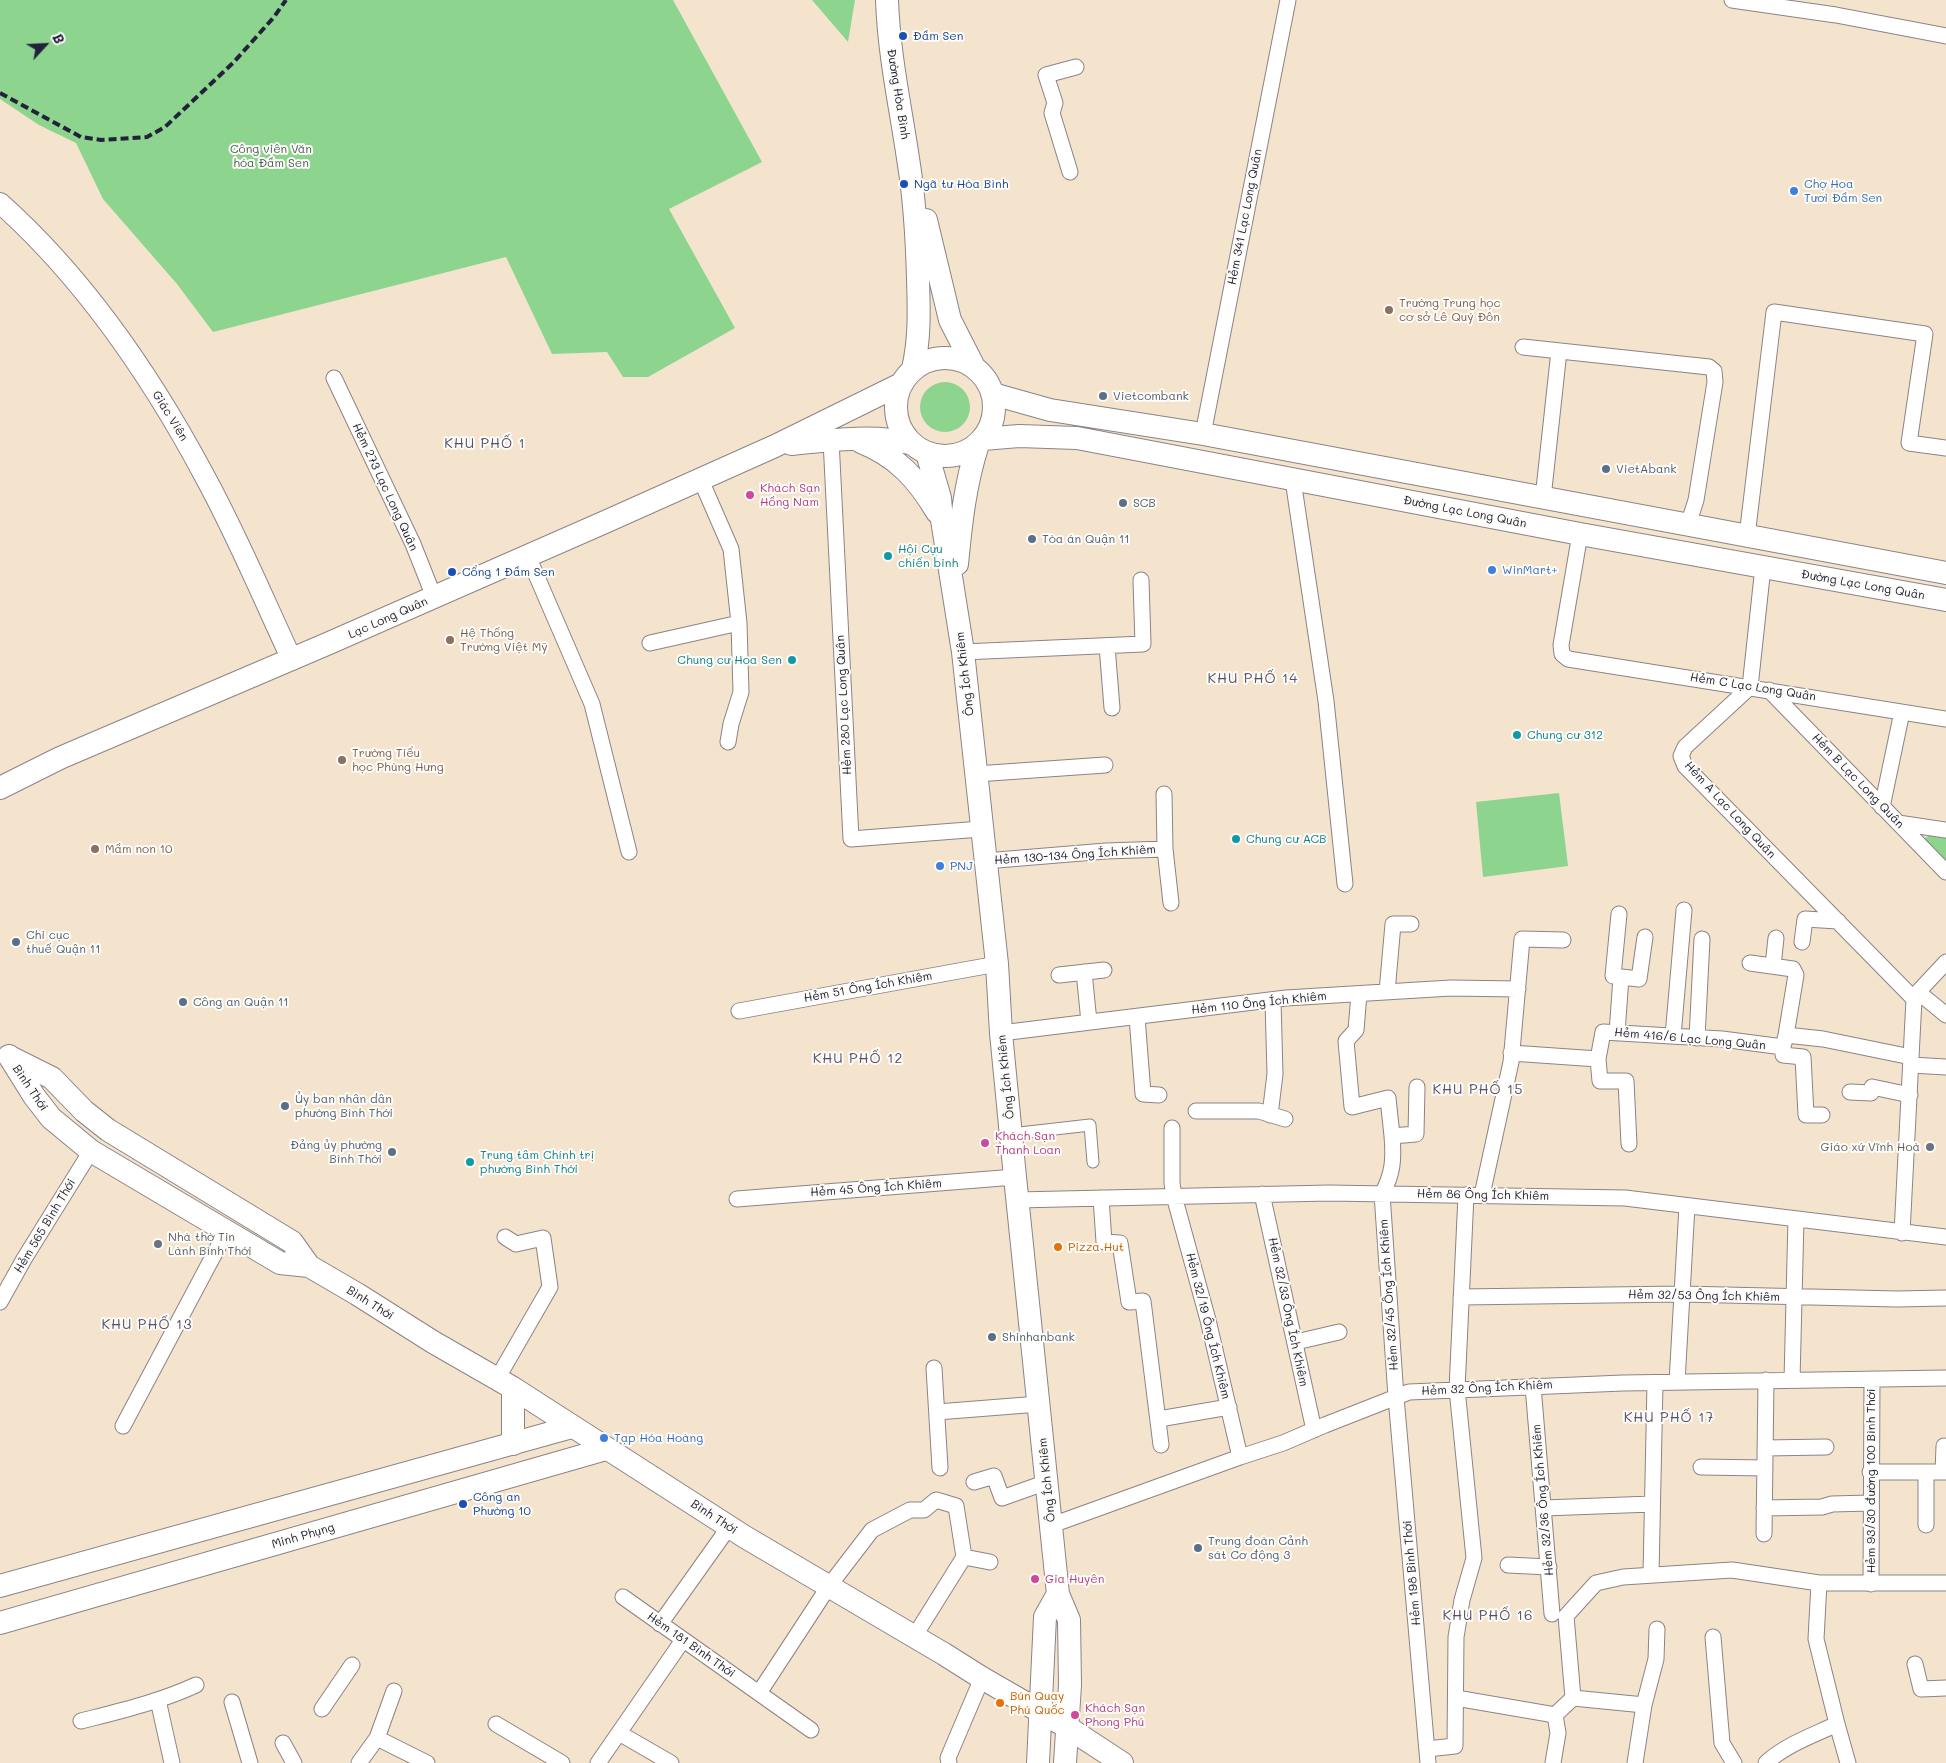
<!DOCTYPE html>
<html>
<head>
<meta charset="utf-8">
<style>
  body { margin:0 }
  #map { position:relative; width:1946px; height:1763px; overflow:hidden; background:#f5e4cd; font-family:Mali,sans-serif }
  canvas { display:block }
  .north { position:absolute; left:20px; top:20px; width:50px; height:50px; -webkit-text-stroke:4px #fdfcf7; paint-order:stroke; rotate:65deg; font-size:14px; font-weight:700; line-height:20px; text-align:center; color:#22223b }
  .north::after { content:''; display:block; margin:auto; width:18px; height:22px; background:#22223b; clip-path:polygon(50% 0,100% 100%,50% 72%,0 100%) }
</style>
</head>
<body>
<div id="map">
<canvas width="1946" height="1763"></canvas>
<div class="north">B</div>
</div>
<script>
const ctx = document.querySelector('canvas').getContext('2d');
ctx.lineJoin = 'round';
function paint(path, color) { ctx.fillStyle = color; ctx.fill(path, 'evenodd'); }
function stroke(path, color, width, dash) { ctx.strokeStyle = color; ctx.lineWidth = width; ctx.lineCap = dash ? 'butt' : 'round'; ctx.setLineDash(dash || []); ctx.stroke(path); }
function drawText(font, color, halo, rows, align = 'center') {
  ctx.font = font + ' Mali,sans-serif'; ctx.lineWidth = 4; ctx.setLineDash([]); ctx.textBaseline = 'middle'; ctx.strokeStyle = halo; ctx.fillStyle = color; for (const [text, x, y, turn = 0] of rows) {
    ctx.save(); ctx.translate(x, y); ctx.rotate((+turn || 0) * Math.PI / 180); ctx.textAlign = isNaN(turn) ? turn : align; if (halo) ctx.strokeText(text, 0, 0); ctx.fillText(text, 0, 0); ctx.restore();
  }
}
paint(new Path2D(`
  M0 0H673L762 162 669 209 735 328 648 377H623L607 352 552 354 506 257 213 332 177 284 103 199 76 143 39 125 0 99Z
  M812 0H855L848 42Z
  M920 407a25 25 0 1 1 50 0a25 25 0 1 1-50 0Z
  M1559 793 1568 866 1483 877 1476 802Z
  M1932 834H1946V864L1933 851 1925 838Z`), '#8dd48e');
const pedestrian = new Path2D(`
  M1011 1134 1090 1125 1093 1162`);
const minor = new Path2D(`
  M1732 0 1836 15 1946 36
  M1070 172 1052 113 1055 103 1046 75 1076 67
  M1523 347 1709 367 1714 371 1715 382 1696 500 1688 525
  M334 378 413 544 434 597
  M1203 434 1288 0
  M831 440 851 839 981 829
  M700 478 731 549 739 623 741 692 731 724 728 742
  M1293 480 1326 701 1345 884
  M1543 498 1559 351
  M1580 534 1561 645 1562 654 1568 659 1946 719
  M1747 536 1774 312 1925 334 1909 443 1946 448
  M528 556 592 704 629 852
  M1763 567 1750 687 1685 747 1681 756 1685 766 1914 999
  M650 643 739 623
  M1107 646 1112 708
  M963 652 1143 644 1141 580
  M1769 690 1946 872
  M976 774 1105 765
  M1164 794 1165 849 1171 903
  M1882 807 1902 712
  M1898 823 1946 830
  M985 861 1106 851 1165 849
  M1619 914 1613 976 1639 979 1645 937
  M1802 942 1805 919 1838 921
  M1750 963 1793 969 1796 975 1786 1035
  M1773 966 1776 938
  M1084 972 1089 1022
  M1059 975 1104 970
  M1387 992 1393 924H1411
  M1918 992 1946 1015
  M1359 994 1356 1030 1346 1041 1352 1107 1388 1098 1392 1136
  M739 1011 997 964
  M1137 1017 1143 1094 1159 1095
  M1001 1033 1286 998 1451 988 1518 989
  M1617 1033 1621 977
  M1673 1036 1684 910
  M1697 1038 1702 939
  M1783 1047V1055L1803 1057 1806 1115H1822
  M1511 1053 1598 1059 1603 1032 1722 1039 1783 1047 1786 1035 1823 1039 1911 1057
  M1598 1059 1600 1081H1626L1629 1144
  M1911 1065 1946 1067
  M1417 1087 1416 1134 1392 1136C1394 1159 1393 1174 1382 1194L1396 1397 1428 1763
  M1850 1092 1871 1093 1872 1087 1910 1095
  M1196 1111H1259L1285 1119
  M1270 1115 1275 1074 1273 1000
  M1172 1128V1183L1174 1196 1208 1320 1240 1457
  M1262 1194 1314 1430
  M1482 1195 1511 1062 1522 939 1563 940
  M1101 1198 1104 1242 1120 1243 1129 1302 1143 1301 1161 1445
  M737 1199 1015 1177
  M1017 1200 1329 1193 1625 1198 1946 1237
  M1902 1233 1914 999 1918 992 1946 962
  M1461 1297 1682 1294 1897 1299 1946 1298
  M0 1302 24 1259 91 1151
  M1296 1342 1339 1332
  M934 1368 940 1468
  M497 1379 550 1287 543 1238 516 1244 505 1237
  M1792 1380 1796 1219
  M1677 1382 1687 1206
  M1533 1386 1552 1614
  M937 1412 1039 1404
  M1159 1419 1229 1407
  M123 1426 226 1232
  M1765 1448 1826 1447
  M1701 1467 1765 1468
  M1870 1472H1946
  M1943 1472 1944 1446
  M974 1482 994 1476 1002 1498 1047 1482
  M1544 1508 1652 1504
  M1764 1508 1822 1507 1832 1504 1870 1503
  M1052 1525 1240 1457 1283 1443 1325 1425 1409 1392 1623 1383 1946 1378
  M1926 1525V1472
  M1764 1534 1766 1380
  M1508 1565 1549 1567
  M1651 1575 1655 1383
  M1819 1583 1816 1639 1837 1724 1848 1763
  M1871 1584 1872 1379
  M623 1597 811 1730
  M660 1624 729 1527
  M914 1637 964 1557
  M1713 1637 1722 1743 1734 1763
  M1915 1664 1921 1689 1946 1688
  M759 1693 829 1586 872 1530 910 1510H924L936 1500 956 1506 964 1557 990 1562
  M1456 1698 1555 1715
  M1573 1698 1566 1616 1596 1583 1623 1577 1732 1570 1819 1583H1946
  M158 1700 172 1763
  M232 1702 250 1763
  M322 1709 352 1665
  M81 1721C120 1711 159 1702 196 1685
  M496 1724 562 1763
  M619 1733 671 1763
  M377 1738 427 1763
  M283 1743 294 1763
  M1427 1749 1455 1746 1456 1637 1462 1600 1474 1558 1457 1389 1466 1195
  M359 1763 377 1738 394 1691
  M598 1763 683 1640
  M949 1763 948 1758 982 1678
  M1553 1763 1558 1733 1555 1715 1573 1698 1644 1705
  M1635 1763 1644 1705 1656 1659 1657 1629
  M1766 1763C1785 1745 1814 1735 1837 1724`);
const tertiary = new Path2D(`
  M0 203C84 278 151 376 204 475 237 535 263 598 292 660`);
const secondary = new Path2D(`
  M887 0C889 57 901 109 909 165 915 203 917 241 918 279 919 310 920 338 913 369
  M926 220 950 320 973 365
  M896 407a49 49 0 1 1 98 0a49 49 0 1 1-98 0Z
  M993 394 1050 410 1203 434 1946 573
  M983 439 1019 436 1077 438 1580 534 1946 600
  M861 442C897 456 918 480 937 512
  M791 444C829 440 877 434 913 444
  M927 453 940 498 942 520 963 652 997 964 1001 1033 1015 1177 1058 1594 1069 1620 1070 1685 1065 1763
  M957 564C961 523 965 484 978 444
  M0 788 60 758 327 644 605 522 775 446 901 384
  M9 1056 34 1096 51 1118 91 1151 280 1263 309 1266 357 1294 433 1342 513 1388 745 1537 944 1654 982 1678 1067 1727 1122 1763
  M10 1057 52 1078 84 1111 108 1130 292 1242 309 1266
  M513 1388V1444
  M0 1586 572 1427
  M0 1623 606 1449
  M1038 1763 1045 1617 1058 1594`);
stroke(pedestrian, '#8c8384', 13);
stroke(minor, '#8c8384', 17);
stroke(tertiary, '#8c8384', 22);
stroke(secondary, '#8c8384', 24);
stroke(pedestrian, '#fff', 11);
stroke(minor, '#fff', 15);
stroke(tertiary, '#fff', 20);
stroke(secondary, '#fff', 22);
stroke(new Path2D(`
  M0 93 81 137 101 140 147 137 165 127 234 62 274 17 286 0`), '#22223b', 4, [8, 4]);
for (const [x, y, r, color] of [
  [903,36,5,"#1a4fb4"],
  [904,184,5,"#1a4fb4"],
  [1794,191,5,"#3f7fe0"],
  [1389,310,5,"#8d6e63"],
  [1103,396,5,"#5c6f8a"],
  [1606,469,5,"#5c6f8a"],
  [750,495,5,"#d1479c"],
  [1123,503,5,"#5c6f8a"],
  [1032,539,5,"#5c6f8a"],
  [888,556,5,"#0f9aa8"],
  [1492,570,5,"#3f7fe0"],
  [452,572,5,"#1a4fb4"],
  [450,640,5,"#8d6e63"],
  [792,660,5,"#0f9aa8"],
  [1517,735,5,"#0f9aa8"],
  [342,760,5,"#8d6e63"],
  [1236,839,5,"#0f9aa8"],
  [95,849,5,"#8d6e63"],
  [940,866,5,"#3f7fe0"],
  [16,942,5,"#5c6f8a"],
  [183,1002,5,"#5c6f8a"],
  [285,1106,5,"#5c6f8a"],
  [985,1143,5,"#d1479c"],
  [1930,1147,5,"#6b7280"],
  [392,1152,5,"#5c6f8a"],
  [470,1162,5,"#0f9aa8"],
  [158,1244,5,"#6b7280"],
  [1058,1247,5,"#e8710a"],
  [992,1337,5,"#5c6f8a"],
  [604,1438,5,"#3f7fe0"],
  [463,1504,5,"#1a4fb4"],
  [1198,1548,5,"#5c6f8a"],
  [1035,1579,5,"#d1479c"],
  [1000,1703,5,"#e8710a"],
  [1075,1715,5,"#d1479c"]
]) { const dot = new Path2D(); dot.arc(x, y, r, 0, 2 * Math.PI); ctx.fillStyle = color; ctx.fill(dot); stroke(dot, '#fdfcf7', 2); }
drawText('12px', '#164399', '#fdfcf7', [
  ["Đầm Sen",913,36],
  ["Ngã tư Hòa Bình",914,184],
  ["Cổng 1 Đầm Sen",462,572],
  ["Công an",473,1497],
  ["Phường 10",473,1511]
], 'left');
drawText('12px', '#22223b', '#fdfcf7', [
  ["Đường Hòa Bình",898,94,81],
  ["Hẻm 341 Lạc Long Quân",1245,217,-79],
  ["Giác Viên",170,416,58],
  ["Hẻm 273 Lạc Long Quân",385,487,65],
  ["Đường Lạc Long Quân",1465,512,11],
  ["Đường Lạc Long Quân",1863,585,10],
  ["Lạc Long Quân",388,618,-24],
  ["Ông Ích Khiêm",965,674,-97],
  ["Hẻm C Lạc Long Quân",1753,687,9],
  ["Hẻm 280 Lạc Long Quân",844,705,-93],
  ["Hẻm B Lạc Long Quân",1858,781,46],
  ["Hẻm A Lạc Long Quân",1730,810,47],
  ["Hẻm 130-134 Ông Ích Khiêm",1075,855,-4],
  ["Hẻm 51 Ông Ích Khiêm",868,987,-10],
  ["Hẻm 110 Ông Ích Khiêm",1259,1003,-6],
  ["Hẻm 416/6 Lạc Long Quân",1690,1039,5],
  ["Ông Ích Khiêm",1006,1077,-96],
  ["Bình Thới",30,1088,56],
  ["Hẻm 45 Ông Ích Khiêm",876,1188,-4],
  ["Hẻm 86 Ông Ích Khiêm",1483,1195,1],
  ["Hẻm 565 Bình Thới",45,1226,-59],
  ["Hẻm 32/45 Ông Ích Khiêm",1389,1295,-94],
  ["Hẻm 32/53 Ông Ích Khiêm",1704,1296,1],
  ["Bình Thới",370,1303,32],
  ["Hẻm 32/33 Ông Ích Khiêm",1288,1312,78],
  ["Hẻm 32/19 Ông Ích Khiêm",1208,1326,76],
  ["Hẻm 32 Ông Ích Khiêm",1487,1388,-3],
  ["Ông Ích Khiêm",1047,1480,-96],
  ["Hẻm 93/30 đường 100 Bình Thới",1871,1481,-90],
  ["Hẻm 32/36 Ông Ích Khiêm",1543,1500,-95],
  ["Bình Thới",714,1517,33],
  ["Minh Phụng",303,1536,-16],
  ["Hẻm 198 Bình Thới",1412,1573,-95],
  ["Hẻm 181 Bình Thới",691,1645,35]
]);
drawText('12px', '#476058', '#fdfcf7', [
  ["Công viên Văn",271,149],
  ["hóa Đầm Sen",271,163]
]);
drawText('12px', '#366cbe', '#fdfcf7', [
  ["Chợ Hoa",1804,184],
  ["Tươi Đầm Sen",1804,198],
  ["WinMart+",1502,570],
  ["PNJ",950,866],
  ["Tạp Hóa Hoàng",614,1438]
], 'left');
drawText('12px', '#785e54', '#fdfcf7', [
  ["Trường Trung học",1399,303],
  ["cơ sở Lê Quý Đôn",1399,317],
  ["Hệ Thống",460,633],
  ["Trường Việt Mỹ",460,647],
  ["Trường Tiểu",352,753],
  ["học Phùng Hưng",352,767],
  ["Mầm non 10",105,849]
], 'left');
drawText('12px', '#4e5e75', '#fdfcf7', [
  ["Vietcombank",1113,396],
  ["VietAbank",1616,469],
  ["SCB",1133,503],
  ["Tòa án Quận 11",1042,539],
  ["Chi cục",26,935],
  ["thuế Quận 11",26,949],
  ["Công an Quận 11",193,1002],
  ["Ủy ban nhân dân",295,1099],
  ["phường Bình Thới",295,1113],
  ["Đảng ủy phường",382,1145,"right"],
  ["Bình Thới",382,1159,"right"],
  ["Shinhanbank",1002,1337],
  ["Trung đoàn Cảnh",1208,1541],
  ["sát Cơ động 3",1208,1555]
], 'left');
drawText('12px', '#b23c85', '#fdfcf7', [
  ["Khách Sạn",760,488],
  ["Hồng Nam",760,502],
  ["Khách Sạn",995,1136],
  ["Thanh Loan",995,1150],
  ["Gia Huyên",1045,1579],
  ["Khách Sạn",1085,1708],
  ["Phong Phú",1085,1722]
], 'left');
drawText('12px', '#0d838f', '#fdfcf7', [
  ["Hội Cựu",898,549],
  ["chiến binh",898,563],
  ["Chung cư Hoa Sen",782,660,"right"],
  ["Chung cư 312",1527,735],
  ["Chung cư ACB",1246,839],
  ["Trung tâm Chính trị",480,1155],
  ["phường Bình Thới",480,1169]
], 'left');
drawText('12px', '#5b616d', '#fdfcf7', [
  ["Giáo xứ Vĩnh Hoà",1920,1147],
  ["Nhà thờ Tin",168,1237,"left"],
  ["Lành Bình Thới",168,1251,"left"]
], 'right');
drawText('12px', '#c56008', '#fdfcf7', [
  ["Pizza Hut",1068,1247],
  ["Bún Quay",1010,1696],
  ["Phú Quốc",1010,1710]
], 'left');
ctx.letterSpacing = '1px';
drawText('14px', '#56506f', '#fdfcf7', [
  ["KHU PHỐ 1",485,444],
  ["KHU PHỐ 14",1253,679],
  ["KHU PHỐ 12",858,1059],
  ["KHU PHỐ 15",1478,1090],
  ["KHU PHỐ 13",147,1325],
  ["KHU PHỐ 17",1669,1418],
  ["KHU PHỐ 16",1488,1616]
]);
ctx.letterSpacing = '0px';
</script>
</body>
</html>
